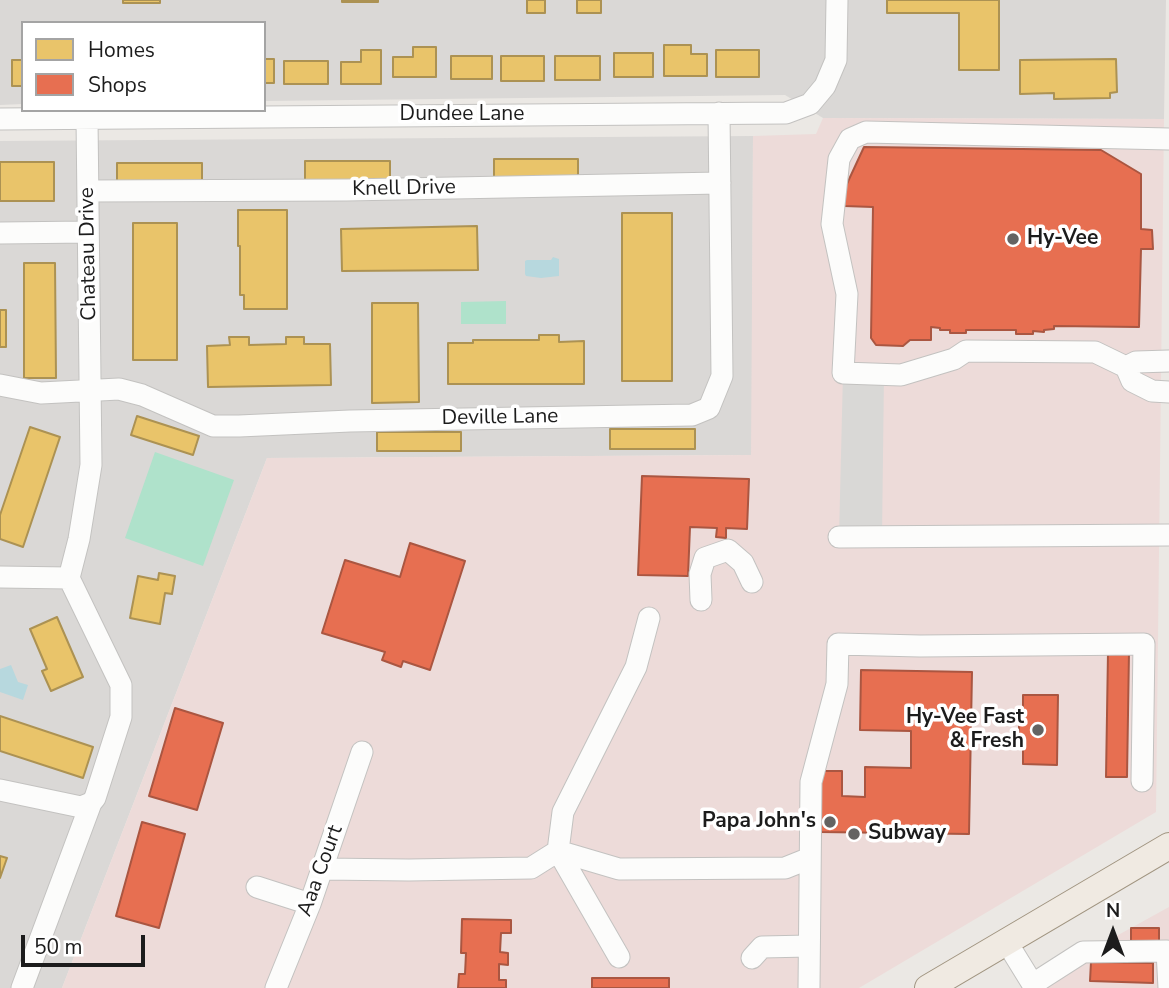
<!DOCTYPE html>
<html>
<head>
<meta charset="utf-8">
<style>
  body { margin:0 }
  #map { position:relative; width:1169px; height:988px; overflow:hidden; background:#ebe8e4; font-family:"Nunito Sans",sans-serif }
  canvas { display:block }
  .legend { position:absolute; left:21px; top:21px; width:245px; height:91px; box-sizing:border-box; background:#fff; border:2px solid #a4a4a4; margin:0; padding:9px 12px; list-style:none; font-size:21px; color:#1c1c1c }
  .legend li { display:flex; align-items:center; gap:14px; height:35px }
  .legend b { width:35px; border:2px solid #a4a4a4 }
  .north { position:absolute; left:1078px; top:897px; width:70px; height:70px; -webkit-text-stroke:5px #fff; paint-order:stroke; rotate:0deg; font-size:19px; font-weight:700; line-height:28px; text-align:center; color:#1c1c1c }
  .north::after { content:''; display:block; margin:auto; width:24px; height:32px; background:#1c1c1c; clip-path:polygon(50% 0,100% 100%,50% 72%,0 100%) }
  .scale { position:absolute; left:21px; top:935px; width:124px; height:32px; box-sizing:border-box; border:4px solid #1c1c1c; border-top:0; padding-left:9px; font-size:21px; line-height:24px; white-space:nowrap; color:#1c1c1c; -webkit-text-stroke:5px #fff; paint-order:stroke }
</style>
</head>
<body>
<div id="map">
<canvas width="1169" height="988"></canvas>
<ul class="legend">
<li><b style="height:19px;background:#e9c46a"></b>Homes</li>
<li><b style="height:19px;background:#e76f51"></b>Shops</li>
</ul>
<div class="north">N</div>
<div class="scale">50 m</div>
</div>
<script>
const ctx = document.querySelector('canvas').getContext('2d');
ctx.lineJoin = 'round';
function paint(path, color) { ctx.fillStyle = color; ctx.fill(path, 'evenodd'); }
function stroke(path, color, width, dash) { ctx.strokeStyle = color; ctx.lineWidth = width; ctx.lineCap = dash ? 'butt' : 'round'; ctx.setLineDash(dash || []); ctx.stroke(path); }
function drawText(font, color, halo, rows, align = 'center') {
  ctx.font = font + ' "Nunito Sans",sans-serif'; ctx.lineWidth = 7; ctx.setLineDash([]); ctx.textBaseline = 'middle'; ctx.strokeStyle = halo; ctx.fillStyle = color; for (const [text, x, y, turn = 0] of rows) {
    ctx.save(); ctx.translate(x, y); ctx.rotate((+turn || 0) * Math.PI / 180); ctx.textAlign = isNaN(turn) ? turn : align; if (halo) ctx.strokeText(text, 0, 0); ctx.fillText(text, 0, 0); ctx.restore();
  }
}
paint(new Path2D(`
  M0 0H1166L1164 119 823 118 785 95 264 101V23H23V104L0 105Z
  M753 136 752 455 267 458 62 988H0V141Z`), '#dad8d6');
paint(new Path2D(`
  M823 118 1164 119 1156 812 859 988H62L267 458 751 455 753 136 816 134Z
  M1169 907V988H1022Z`), '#eddbd9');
paint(new Path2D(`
  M843 373 884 375 882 536 839 537Z`), '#d9d8d6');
paint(new Path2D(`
  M506 301V324H461V302Z
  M155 452 234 480 203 566 125 538Z`), '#afe2cb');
paint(new Path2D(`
  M553 257 559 259V276L541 278 526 276 525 274V261L527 260H551Z
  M11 665 18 682 28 685 23 700 0 692V669Z`), '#b7d8de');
const homes = new Path2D(`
  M123 0H160V3H123Z
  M342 0H378V2H342Z
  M527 0H545V13H527Z
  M577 0H601V13H577Z
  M887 0H999V70H959V13H887Z
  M664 45H691V54H707V76H664Z
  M413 47H436V77H393V57H413Z
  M361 50H381V84H341V62H361Z
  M716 50H759V77H716Z
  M614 53H653V77H614Z
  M451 56H492V79H451Z
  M501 56H544V81H501Z
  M555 56H600V80H555Z
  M264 59H274V83H264Z
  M1116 59 1117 92 1110 93V98L1054 99V93L1020 94V60Z
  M12 60H23V86H12Z
  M284 61H328V84H284Z
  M494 159H578V179H494Z
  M305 161H390V181H305Z
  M0 162H54V201H0Z
  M117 163H202V183H117Z
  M238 210H287V309H244V295H240V246H238Z
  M622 213H672V381H622Z
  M133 223H177V360H133Z
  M477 226 478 270 342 271 341 229Z
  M24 263H55L56 378H24Z
  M372 303H418L419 402 372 403Z
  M0 310H6V347H0Z
  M539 335H559V342L584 341V384H448V343H473V340H539Z
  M229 337H249V345L286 344V337H304V344H330L331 385 208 387 207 346 230 345Z
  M137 416 199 436 193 455 131 435Z
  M30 427 60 437 23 547 0 539V515Z
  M610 429H695V449H610Z
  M377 432H461V451H377Z
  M159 573 175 576 172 594 165 593 160 624 130 618 138 576 158 580Z
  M57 617 83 677 51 691 42 671 47 669 30 629Z
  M0 716 93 747 83 778 0 751Z
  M0 856 7 858 0 878Z`);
paint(homes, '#e9c46a');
stroke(homes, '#ac9253', 2);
const shops = new Path2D(`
  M864 147 1101 150 1141 174V229L1152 230 1153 249H1141L1139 327 1054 326V329L1044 330V332L1033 331V334H1016V330H966V333H950V330H940V328L931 327V340H910L903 346 876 345 871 338 873 207 844 206 845 188Z
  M642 476 749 479 747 529 726 528V538L716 537 717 528 690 527 688 576 638 575Z
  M410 543 465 561 430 670 403 661 401 667 382 660 385 652 322 633 345 560 400 577Z
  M1108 652H1129L1127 777H1106Z
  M861 670 972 672 969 834 820 832 821 771H842V796L865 797V767L911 768V731L860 730Z
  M1023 695H1058L1057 765 1023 764V745H1019V716H1023Z
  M175 708 223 723 197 810 149 796Z
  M142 822 185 834 159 928 116 916Z
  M462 919 511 920V933H501L500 952 508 953V965L499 964V980H506V988H458L459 974H465L466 953H461Z
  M1131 928H1159V944H1131Z
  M1091 962 1153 963V983L1090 981Z
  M592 978H669V988H592Z`);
paint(shops, '#e76f51');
stroke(shops, '#aa5641', 2);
const minor = new Path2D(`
  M0 119 786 113 810 104 825 86 836 60 837 0
  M1169 139 866 132 850 139 839 159 832 224 847 294 843 373 901 375 954 359 966 351 1095 352 1126 367 1132 381 1152 391 1169 392
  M88 191 346 190 720 183
  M0 233 88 232
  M1126 367 1136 362 1169 361
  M0 385 41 393 119 389 142 395 213 426H239L350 421 692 415 709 408 722 376 719 113
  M839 537 1169 535
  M0 577 69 578
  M701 600 700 574 705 558 728 550 743 563 752 582
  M0 790 81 807 91 803
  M558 851 619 869 785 868 810 858
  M322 869 409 870 531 868 558 851
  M257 887 310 904
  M1006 941 1035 988
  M619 957 558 851 563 812 636 667 649 618
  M752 958 762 947 809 946
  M1033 984 1083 952 1167 951 1169 988
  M22 988 91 803 95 798 121 717V685L69 578 79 539 91 465 87 119
  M276 988 310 904 362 752
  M809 988 811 782 837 684 838 644 920 646 1144 644 1142 781`);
const major = new Path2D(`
  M928 988 1169 846`);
stroke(minor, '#c3c2c0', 23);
stroke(major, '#a19581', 28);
stroke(minor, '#fcfcfb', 21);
stroke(major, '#f0eae2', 26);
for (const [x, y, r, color] of [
  [1013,239,7,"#646362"],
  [1038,730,7,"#646362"],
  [830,822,7,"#646362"],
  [854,834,7,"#646362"]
]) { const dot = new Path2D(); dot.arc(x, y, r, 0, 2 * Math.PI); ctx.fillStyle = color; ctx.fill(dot); stroke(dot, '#fff', 2.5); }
drawText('21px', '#1c1c1c', '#fff', [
  ["Dundee Lane",462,115],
  ["Knell Drive",404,189,-1],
  ["Chateau Drive",89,254,-91],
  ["Deville Lane",500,418,-1],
  ["Aaa Court",321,871,-70]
]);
drawText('bold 21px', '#1c1c1c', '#fff', [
  ["Hy-Vee",1027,239],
  ["Hy-Vee Fast",1024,718,"right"],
  ["& Fresh",1024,742,"right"],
  ["Papa John's",816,822,"right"],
  ["Subway",868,834]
], 'left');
</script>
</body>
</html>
